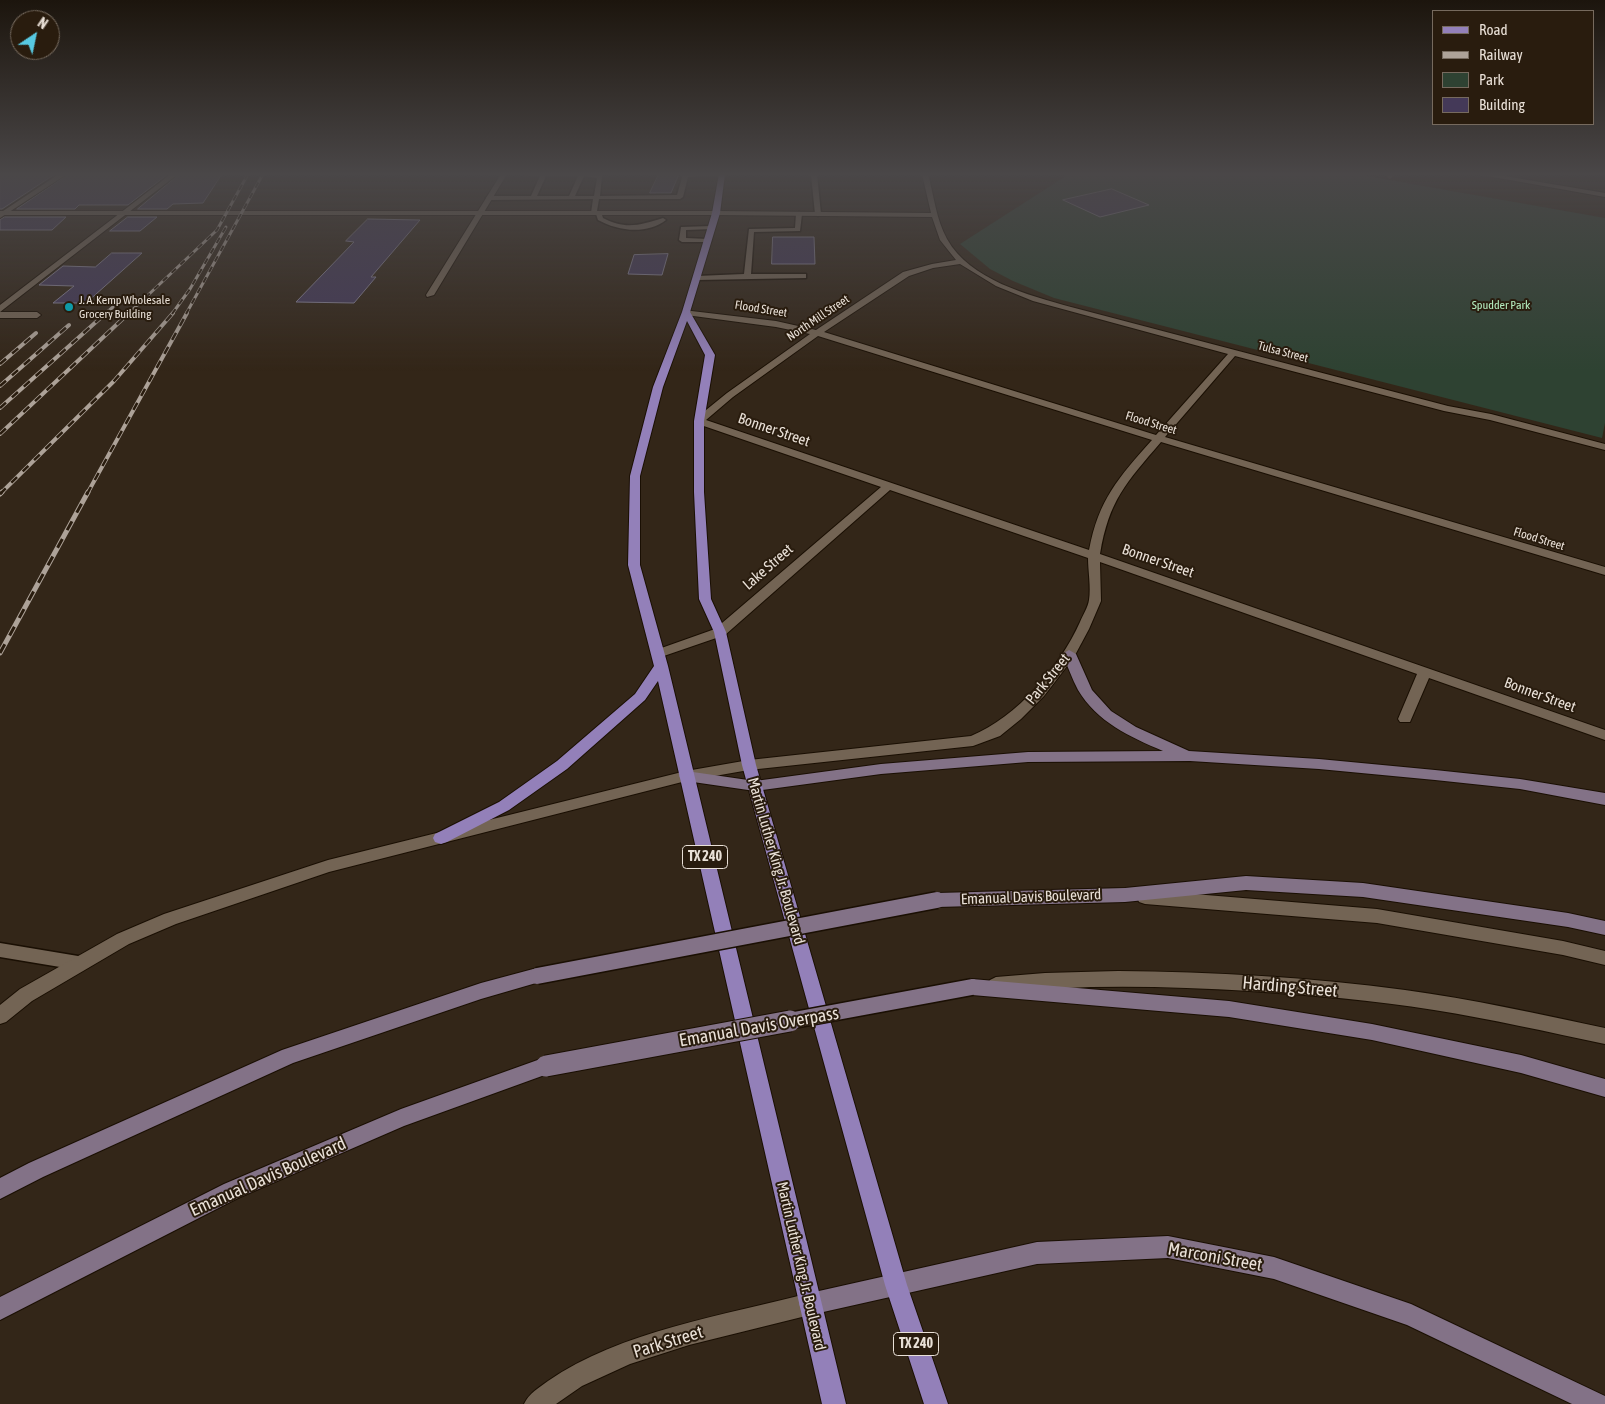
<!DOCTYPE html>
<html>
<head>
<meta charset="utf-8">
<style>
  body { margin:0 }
  #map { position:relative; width:1605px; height:1404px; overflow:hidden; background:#332618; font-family:"Asap Condensed",sans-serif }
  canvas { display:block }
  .legend { position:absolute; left:1432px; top:10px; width:162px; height:115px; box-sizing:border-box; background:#291c0e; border:1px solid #766a5e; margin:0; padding:6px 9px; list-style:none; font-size:15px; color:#e9e0d7 }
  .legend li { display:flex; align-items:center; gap:10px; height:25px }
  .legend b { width:25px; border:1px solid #766a5e }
  .north { position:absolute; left:10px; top:10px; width:50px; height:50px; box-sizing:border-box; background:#291c0e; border:1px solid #766a5e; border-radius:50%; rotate:34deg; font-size:14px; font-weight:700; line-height:20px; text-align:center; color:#e9e0d7 }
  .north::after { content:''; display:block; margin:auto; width:18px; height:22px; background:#57c9e2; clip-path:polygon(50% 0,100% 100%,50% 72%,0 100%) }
</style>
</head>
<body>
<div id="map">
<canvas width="1605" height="1404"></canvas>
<ul class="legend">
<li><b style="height:6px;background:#9380b9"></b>Road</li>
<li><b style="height:6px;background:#ada298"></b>Railway</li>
<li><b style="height:14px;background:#2e4232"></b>Park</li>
<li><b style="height:14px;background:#443958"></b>Building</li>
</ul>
<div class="north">N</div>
</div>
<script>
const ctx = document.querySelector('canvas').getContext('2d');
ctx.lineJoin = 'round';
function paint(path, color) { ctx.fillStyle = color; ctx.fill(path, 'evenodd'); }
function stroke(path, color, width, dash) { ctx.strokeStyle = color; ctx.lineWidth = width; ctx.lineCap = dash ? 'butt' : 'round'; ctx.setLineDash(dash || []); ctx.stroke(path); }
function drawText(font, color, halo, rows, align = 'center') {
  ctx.font = font + ' "Asap Condensed",sans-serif'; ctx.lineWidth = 4; ctx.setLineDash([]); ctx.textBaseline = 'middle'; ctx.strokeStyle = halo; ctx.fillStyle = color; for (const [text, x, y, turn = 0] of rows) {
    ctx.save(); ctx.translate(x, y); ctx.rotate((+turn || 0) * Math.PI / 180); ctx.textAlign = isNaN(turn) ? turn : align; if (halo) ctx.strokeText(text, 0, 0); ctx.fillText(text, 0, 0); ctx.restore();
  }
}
paint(new Path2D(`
  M1069 174H1356L1605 218V423L1602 438 1054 298 1013 281 990 269 960 244Z`), '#2e4232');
const building = new Path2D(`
  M0 174H55L2 209H0Z
  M69 174H168L128 205H79L75 209H17Z
  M180 174H222L203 203 173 204 167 209H138Z
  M659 174H679L671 193H650Z
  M1112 189 1149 205 1100 217 1063 200Z
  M5 217H66L52 230H0V220Z
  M128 217H157L140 231H110Z
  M368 219 420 220 371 277H376L354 303 296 302 354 242 346 241Z
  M773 237H814L815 264H772Z
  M112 253H142L86 303H53L74 286 39 285 63 266 95 267Z
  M668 254 662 275 628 274 634 255Z`);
paint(building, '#443958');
stroke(building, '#868094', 1);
const service = new Path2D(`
  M526 174H577L574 176H546L537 196H569L579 174 602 176 600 196 677 195 683 174H725L688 177 683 197 680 199H599L597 211 601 212 603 218C625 230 641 225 663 218L666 220C646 235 618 231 598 220L596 214 591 213 593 199 489 200 486 198 489 196H531L540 176ZM584 176 597 178 594 196H575Z
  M811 174H817L821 214 818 216 815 214Z
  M799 212 802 214 800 231 754 232 751 274H806V278L697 280 693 278 697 276 744 274 749 229 795 228 796 214Z
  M711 226 713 227V229L686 230V238L708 239 711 241 710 242H682L679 240 681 227Z
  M0 943 78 956 84 958 86 963 84 968 78 970 0 957Z`);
const minor = new Path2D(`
  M59 174H67L0 218V213Z
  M171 174H178L0 312V305Z
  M501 174H507L434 295 427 297 426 295Z
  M922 174H928C934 196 936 219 947 239 970 280 1028 295 1071 307L1448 406 1491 414 1605 444V450L1490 420 1444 411 1235 356 1165 437 1605 567V575L1161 442C1126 483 1109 500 1100 554L1605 730V740L1429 678 1410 722H1400L1398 719 1417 674 1100 562 1101 601 1089 629 1074 657 1044 696 1021 719 1000 736 973 746 749 770 686 781 329 872 176 924 129 944 32 1001 6 1022 0 1024V1005L20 989 117 934 164 914 328 860 686 771 749 760 971 736C1017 717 1060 667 1080 622 1083 615 1088 607 1089 600 1091 587 1088 571 1088 558L890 490 725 635 658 658 651 654 653 651 715 629 881 487 695 423V419L727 393 810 334 776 327 686 315 683 314V310L776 321 816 330 903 272 932 264 956 260 940 240 932 217 716 215 712 213 716 211 931 213ZM960 264 996 286 1033 301 1228 354 1156 435 824 332 909 276 933 268ZM818 336 1152 440C1119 477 1098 500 1089 550L706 420 733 397Z
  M1389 174H1395L1390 179 1387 177Z
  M1477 174H1492L1605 193V197Z
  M0 312H37L41 315 37 318H0Z
  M810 1293 818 1296 821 1304 818 1312 810 1315 689 1345 630 1364 582 1386 556 1404H524C529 1393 539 1388 548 1381 620 1331 726 1315 810 1293Z`);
const tertiary = new Path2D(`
  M0 211H716L720 213 716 215H0Z
  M1145 890 1377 909 1563 941 1605 951V965L1563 955 1377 923 1145 904 1139 902 1137 897 1139 892Z
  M1118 971C1214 972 1310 977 1405 990 1472 999 1539 1014 1605 1028V1044C1548 1032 1491 1019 1434 1010 1373 1000 1311 995 1250 991 1165 986 1080 984 996 993L990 990 987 985 990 980 996 977 1045 973Z`);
const secondary = new Path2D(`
  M1069 650 1076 654 1092 690 1111 711 1136 727 1189 751 1319 759 1435 770 1520 779 1605 793V805L1520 789 1435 780 1319 769 1190 761 1028 762 881 774 755 791 686 781 681 780 679 776 681 772 686 771 755 781 881 764 1028 752 1163 751C1130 737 1097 722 1078 690 1072 679 1068 666 1062 654Z
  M1246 876 1363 883 1568 913 1605 921V935L1568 927 1363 897 1246 890 1125 902 937 907 931 905 929 900 931 895 937 893 1125 888Z
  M537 968 543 971 546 976 543 981 481 999 293 1063 43 1177 0 1199V1178L29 1163 282 1050 481 983Z
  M972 979 1229 1001 1372 1024 1521 1055 1605 1079V1097L1521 1073 1372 1040 1229 1017 972 995 966 992 963 987 966 982Z
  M546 1057 553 1060 555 1066 553 1072 404 1126 238 1198 0 1320V1297L224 1184 401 1109Z
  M1168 1236 1274 1257 1411 1304 1605 1396V1404H1572L1407 1325 1274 1279 1168 1258 1037 1264 810 1315 802 1312 799 1304 802 1296 810 1293 1037 1242Z`);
const primary = new Path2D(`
  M719 174H725L720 213 690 312 715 355 704 421V492L711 599 726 632 756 765 907 1285 948 1404H924L885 1285 742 765 714 632 699 599 694 492V421L705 355 687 321 663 387 640 476V565L668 666 846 1404H822L658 681 645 700 567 769 509 810 447 842 441 844 435 842 433 838 435 834 499 802 557 761 635 694 654 666 628 565 630 476 653 387 682 312 712 213Z`);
stroke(service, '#1a0f03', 3);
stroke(minor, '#1a0f03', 2);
stroke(tertiary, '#1a0f03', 2);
stroke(secondary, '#1a0f03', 2);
stroke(primary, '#1a0f03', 2);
paint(service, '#736454');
paint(minor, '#736454');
paint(tertiary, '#736454');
paint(secondary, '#837287');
paint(primary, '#9380b9');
const railFar2 = new Path2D(`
  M105 314 113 307
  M128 314 217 230 248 174
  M172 314 190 289 226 227
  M186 314 263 174`);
const railFar1 = new Path2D(`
  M0 364 36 333
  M0 386 69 325
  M0 408 106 313
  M0 434 129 313
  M0 494 114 381 173 313
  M87 494 187 313`);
const rail = new Path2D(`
  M0 494 2 492
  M0 653 88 492`);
stroke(railFar2, '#ada298', 3);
stroke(railFar1, '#ada298', 4);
stroke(rail, '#ada298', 5);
stroke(railFar2, '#291c0e', 2, [6]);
stroke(railFar1, '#291c0e', 2.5, [8]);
stroke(rail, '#291c0e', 3, [10]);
const secondaryBridgeFar1 = new Path2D(`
  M537 976 937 900
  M783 1022 972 987`);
const secondaryBridge = new Path2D(`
  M546 1066 790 1021`);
stroke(secondaryBridgeFar1, '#1a0f03', 19, []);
stroke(secondaryBridge, '#1a0f03', 23, []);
stroke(secondaryBridgeFar1, '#837287', 16);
stroke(secondaryBridge, '#837287', 21);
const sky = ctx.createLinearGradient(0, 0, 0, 371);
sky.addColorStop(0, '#1c150d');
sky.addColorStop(0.47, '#4a4748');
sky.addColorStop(1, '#4a474800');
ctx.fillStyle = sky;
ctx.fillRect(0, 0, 1605, 371);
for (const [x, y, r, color] of [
  [69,307,5,"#0f9aa8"]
]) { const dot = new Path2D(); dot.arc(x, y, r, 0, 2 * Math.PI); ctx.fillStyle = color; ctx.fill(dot); stroke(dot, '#291c0e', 2); }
drawText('12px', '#e9e0d7', '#291c0e', [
  ["J. A. Kemp Wholesale",79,300],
  ["Grocery Building",79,314]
], 'left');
drawText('12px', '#b4ecbf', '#291c0e', [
  ["Spudder Park",1501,305]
]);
drawText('12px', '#e9e0d7', '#291c0e', [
  ["Flood Street",761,309,9],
  ["North Mill Street",818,318,-34],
  ["Tulsa Street",1283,352,15],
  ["Flood Street",1151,423,17],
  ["Flood Street",1539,539,17]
]);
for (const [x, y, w] of [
  [705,857,45],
  [916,1344,45]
]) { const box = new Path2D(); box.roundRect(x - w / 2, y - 11.5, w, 23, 4); ctx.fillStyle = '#291c0e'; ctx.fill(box); stroke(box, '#e9e0d7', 1); }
drawText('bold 14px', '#e9e0d7', null, [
  ["TX 240",705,857],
  ["TX 240",916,1344]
]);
drawText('15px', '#e9e0d7', '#291c0e', [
  ["Bonner Street",774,430,19],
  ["Bonner Street",1158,561,19],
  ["Lake Street",768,567,-41],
  ["Park Street",1048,679,-51],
  ["Bonner Street",1540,695,20],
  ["Martin Luther King Jr. Boulevard",776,861,74],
  ["Emanual Davis Boulevard",1031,897,-2],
  ["Martin Luther King Jr. Boulevard",801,1266,77]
]);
drawText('18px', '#e9e0d7', '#291c0e', [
  ["Harding Street",1290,987,5],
  ["Emanual Davis Overpass",759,1027,-10],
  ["Emanual Davis Boulevard",268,1177,-24],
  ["Marconi Street",1215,1257,10],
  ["Park Street",668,1342,-17]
]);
</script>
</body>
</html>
